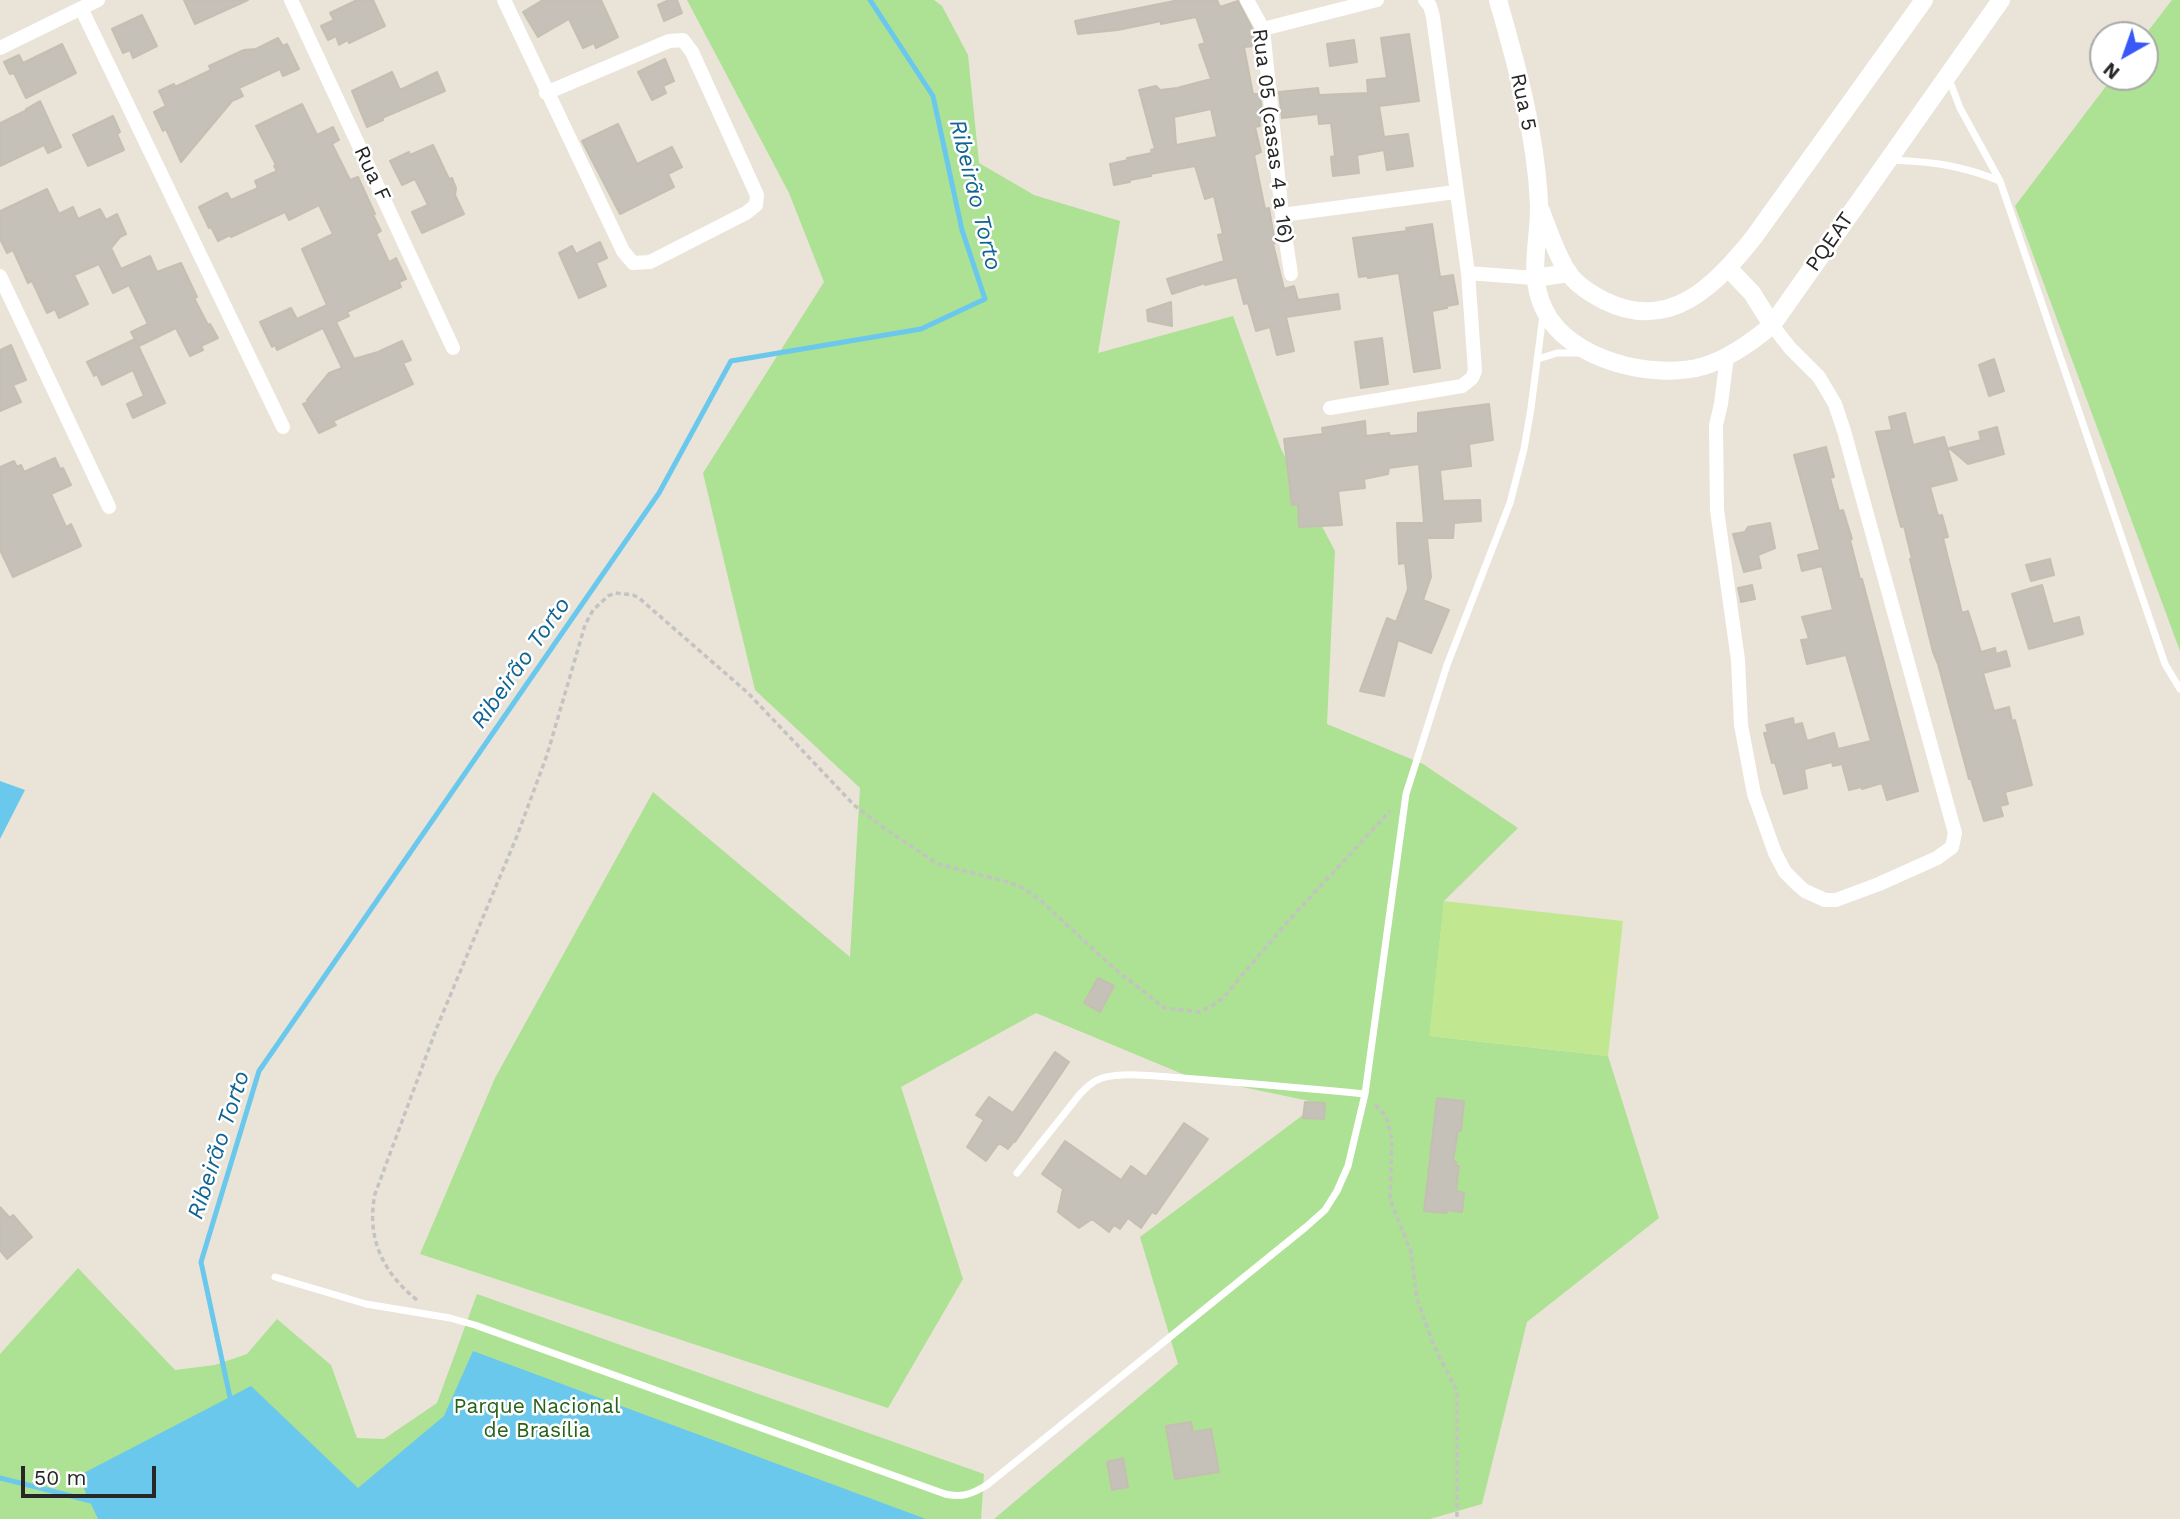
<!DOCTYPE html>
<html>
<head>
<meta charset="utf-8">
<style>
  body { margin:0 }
  #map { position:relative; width:2180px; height:1519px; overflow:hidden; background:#eae3d8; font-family:"Work Sans",sans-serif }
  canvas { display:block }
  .north { position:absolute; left:2089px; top:21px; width:70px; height:70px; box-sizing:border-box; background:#fff; border:2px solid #a9a9a9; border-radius:50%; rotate:220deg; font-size:19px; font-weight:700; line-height:28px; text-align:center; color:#272727 }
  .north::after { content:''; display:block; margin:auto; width:24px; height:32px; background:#3858f8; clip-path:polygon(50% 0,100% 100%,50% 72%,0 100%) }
  .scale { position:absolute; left:21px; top:1466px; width:135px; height:32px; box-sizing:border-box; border:4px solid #272727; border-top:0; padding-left:9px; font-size:21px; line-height:24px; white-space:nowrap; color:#272727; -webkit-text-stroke:5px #fff; paint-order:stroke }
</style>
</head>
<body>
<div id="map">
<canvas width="2180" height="1519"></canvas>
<div class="north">N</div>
<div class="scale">50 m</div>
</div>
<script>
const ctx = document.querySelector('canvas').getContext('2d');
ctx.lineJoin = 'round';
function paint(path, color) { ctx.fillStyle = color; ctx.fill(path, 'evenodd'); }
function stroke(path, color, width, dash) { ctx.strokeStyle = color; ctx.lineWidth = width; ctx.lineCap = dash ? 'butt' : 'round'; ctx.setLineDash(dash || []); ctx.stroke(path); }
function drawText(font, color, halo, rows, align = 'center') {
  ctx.font = font + ' "Work Sans",sans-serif'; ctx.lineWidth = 5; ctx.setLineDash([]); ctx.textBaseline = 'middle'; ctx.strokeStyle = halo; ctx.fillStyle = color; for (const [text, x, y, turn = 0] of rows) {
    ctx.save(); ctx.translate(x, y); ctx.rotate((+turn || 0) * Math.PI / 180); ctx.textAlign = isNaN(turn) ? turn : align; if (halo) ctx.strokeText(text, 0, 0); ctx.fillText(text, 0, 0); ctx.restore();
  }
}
paint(new Path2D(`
  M687 0H934L942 6 968 55 979 163 1034 195 1120 221 1098 353 1233 316 1281 449 1335 551 1327 724 1423 764 1518 828 1444 901 1430 1036 1608 1056 1659 1218 1527 1322 1482 1504 1430 1519H994L1178 1364 1140 1237 1319 1103 1185 1075 1036 1013 901 1087 963 1279 888 1408 420 1254 495 1078 653 792 850 957 860 788 755 690 703 473 824 282 789 193Z
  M2172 0H2180V651L2015 206 2113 77H2145V35Z
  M78 1268 175 1370 215 1365 247 1354 277 1319 331 1365 357 1438 384 1439 437 1403 477 1294 984 1474 981 1519H0V1354Z`), '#ade194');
paint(new Path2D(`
  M1444 901 1623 921 1608 1056 1429 1036Z`), '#c1e890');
paint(new Path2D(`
  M0 781 25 790 0 839Z
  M473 1351 926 1519H98L78 1476 251 1386 358 1488 444 1416Z`), '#6bc8ed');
stroke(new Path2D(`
  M231 1402 201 1262 259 1071 659 493 731 361 921 329 985 299 962 230 933 96 870 0
  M0 1478 95 1502`), '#6bc8ed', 5);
const building = new Path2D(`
  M184 0H248L195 24Z
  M357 0H373L385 26 349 43 348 40 339 45 336 36 328 40 321 26 334 20 330 13Z
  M543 0H601L618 37 596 48 594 43 583 48 569 19 538 37 523 12Z
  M669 0H677L682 13 664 21 658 5Z
  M1179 0H1217L1220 7 1238 1 1254 32 1255 46 1244 47 1253 94H1260L1263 121H1259L1260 126 1255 127 1261 152 1254 155 1265 209 1269 208 1275 243 1273 244 1284 289 1294 286 1298 300 1338 294 1340 309 1286 317 1294 351 1277 355 1270 327 1256 331 1248 303 1244 304 1237 277 1205 285V283L1172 294 1167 279 1224 261 1218 235 1223 234 1214 196 1205 199 1195 166 1150 174 1151 176 1130 180V182L1114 185 1110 164 1128 160 1127 158 1152 153 1151 150 1155 149 1139 90 1156 86 1160 90 1177 88 1211 79 1199 45 1205 43 1196 17 1161 24V21L1118 30 1078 34 1075 21ZM1211 109 1217 137 1176 145 1174 117Z
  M142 15 157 46 133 58 130 50 123 53 112 29Z
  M1409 34 1419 101 1379 106 1384 137 1408 134 1413 166 1387 170 1384 150 1357 155 1359 173 1333 176 1331 157 1335 156 1331 123 1319 124 1318 114 1282 118 1279 92 1318 88 1319 95 1368 93 1367 80 1387 78 1381 38Z
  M278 38 283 46 287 44 299 69 283 76 280 69 239 88 243 96 232 101 181 162 166 129 163 131 154 112 166 106 159 91 174 84 175 87 211 70 209 66 244 50 256 49Z
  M1354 40 1357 62 1330 66 1327 44Z
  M62 44 76 73 26 98 14 73 10 74 4 62 19 55 23 63Z
  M665 59 674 81 663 86 666 93 652 100 638 72Z
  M392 72 400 90 437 72 445 91 382 118 383 120 367 127 352 91Z
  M40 101 61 147 48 153 44 145 0 166V123L27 110 26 109Z
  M302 104 317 135 333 127 339 140 332 144 350 180 358 177 375 214 373 215 381 231 376 234 389 262 396 258 406 279 399 282 401 287 347 312 349 316 336 322 354 359 378 352 402 341 411 360 403 363 413 384 333 421 336 425 319 433 303 404 308 402 307 400 329 373 342 368 323 328 277 350 275 345 272 347 260 322 291 308 297 319 327 305 302 249 333 234 319 205 289 220 285 212 231 237 230 235 218 241 211 227 209 228 199 207 227 193 231 200 258 188 255 181 277 171 274 166 276 165 256 126Z
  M113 116 120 132 117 134 124 150 88 166 73 135Z
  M618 124 637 164 672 147 682 167 668 174 674 187 620 214 582 141Z
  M433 145 449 179 452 178 456 188 455 195 464 214 422 233 412 212 428 205 415 179 402 185 390 161 409 152 410 155Z
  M47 189 59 214 73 207 78 219 100 209 106 220 117 214 126 234 120 237 111 248 121 269 150 256 157 272 181 263 197 297 194 298 208 325 210 324 218 338 201 346 203 350 190 356 176 328 139 346 131 332 148 324 129 285 113 293 99 264 74 275 88 304 59 318 55 309 47 313 32 281 28 283 13 250 7 253 0 239V211Z
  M1432 224 1440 277 1453 275 1458 304 1447 306V308L1432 311 1440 368 1414 372 1399 273 1368 278 1367 276 1359 277 1353 238 1407 231 1406 228Z
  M600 242 607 258 596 263 606 286 579 298 559 253 572 246 576 254Z
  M1171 302 1172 326 1148 321 1147 310Z
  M1382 338 1388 384 1361 388 1355 342Z
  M135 339 165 403 133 418 127 404 144 396 133 370 102 385 97 374 94 376 87 362Z
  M11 345 26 380 13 385 21 402 0 411V350Z
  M1994 359 2004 391 1989 396 1979 365Z
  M1489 404 1493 440 1469 444 1471 466 1440 470 1443 501 1480 500 1481 521 1454 523 1453 538H1427L1431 577 1423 600 1449 610 1431 653 1398 640 1384 696 1360 691 1387 618 1396 622 1408 589 1405 563 1399 564 1397 523H1424L1419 464 1389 468 1388 474 1364 479 1365 488 1338 491 1342 525 1299 527 1298 504 1292 505 1284 439 1323 434 1322 428 1365 421 1366 436 1389 433 1390 436 1418 433V413Z
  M1905 413 1913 445 1944 437 1957 480 1930 487 1938 516 1942 515 1948 537 1943 538 1962 613 1968 611 1981 652 1995 648 1996 654 2006 651 2010 666 1983 673 1994 711 2009 707 2012 721 2015 720 2032 785 2005 792 2008 804 2000 806 2003 816 1984 821 1971 779H1969L1938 664 1933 652 1910 559H1912L1904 526 1901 527 1876 432 1892 430 1889 417Z
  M1997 427 2004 454 1968 464 1949 448 1981 440 1979 432Z
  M1826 447 1834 477 1830 478 1839 511 1843 510 1852 539 1850 540 1860 579H1862L1918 791 1887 800 1882 783 1862 789 1861 787 1849 790 1842 764 1833 766 1832 762 1804 769 1807 788 1784 794 1775 762 1772 763 1764 733 1768 732 1766 725 1793 718 1794 725 1802 723 1807 741 1834 733 1838 749 1871 741 1846 655 1807 664 1801 640 1809 639 1802 617 1833 610 1822 566 1802 571 1798 555 1820 550 1794 455Z
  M55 458 60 469 63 468 71 485 51 494 66 527 71 524 81 546 13 577 0 550V467L14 461 17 467 21 465 24 472Z
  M1770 523 1775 548 1758 555 1761 568 1744 572 1733 534 1745 532 1748 527Z
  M2050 559 2054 575 2031 581 2026 565Z
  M1752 585 1755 599 1741 602 1738 588Z
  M2042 585 2053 624 2079 617 2083 634 2029 649 2012 594Z
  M1098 978 1114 986 1100 1012 1084 1003Z
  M1055 1052 1069 1062 1015 1142 1014 1141 1008 1149 999 1143 986 1161 967 1147 984 1120 976 1115 989 1097 1013 1113Z
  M1437 1098 1464 1101 1461 1131 1458 1130 1453 1160 1456 1162V1166H1459L1456 1191 1464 1193 1462 1212 1447 1210 1446 1213 1424 1211Z
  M1305 1102 1325 1103 1324 1119 1303 1118Z
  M1184 1123 1208 1139 1156 1214 1152 1212 1141 1228 1128 1218 1120 1229 1114 1225 1109 1232 1092 1219 1079 1228 1058 1212 1063 1189 1042 1174 1065 1141 1121 1180 1131 1166 1146 1177Z
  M0 1207 10 1218 13 1215 32 1237 7 1259 0 1250Z
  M1191 1422 1193 1432 1211 1429 1219 1472 1175 1479 1166 1426Z
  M1123 1458 1128 1487 1112 1490 1107 1462Z`);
paint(building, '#c5c0b8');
stroke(building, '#c5bfb2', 2);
stroke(new Path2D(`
  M1375 1105 1386 1116 1392 1139 1390 1199 1411 1252 1417 1299 1434 1346 1457 1391V1519
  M417 1300C383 1273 366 1238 375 1194L437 1027 517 836 547 755 585 625 593 610 608 596 615 593 633 595 639 598 748 693 854 805 885 829 938 864 1008 882 1023 888 1040 900 1116 970 1165 1008 1199 1012 1210 1007 1222 999 1289 920 1390 811`), '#c3c3c3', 3.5, [5, 3.5]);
stroke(new Path2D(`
  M1949 79 1960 108 2000 181 2165 664 2180 689
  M1892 160C1934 162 1960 165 2000 181
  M1538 359 1557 353H1581
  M1017 1173 1080 1094C1087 1087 1093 1081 1102 1078 1124 1071 1159 1077 1183 1078 1244 1083 1304 1088 1365 1094
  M275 1277 366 1304 450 1318 475 1325 945 1494C962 1498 972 1494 987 1485L1306 1227 1325 1210 1337 1191 1348 1166 1365 1094 1406 794 1447 665 1510 503 1524 449 1531 408 1543 315`), '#fff', 7);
stroke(new Path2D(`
  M291 0 453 348
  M504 0 623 251 633 263 650 262 746 213 756 205 757 195 692 52 683 40 669 41 546 93
  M1247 0 1263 29 1282 215 1291 274
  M81 8 283 427
  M1263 29 1377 0
  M0 48 98 0
  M1282 215 1455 192
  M1468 273 1534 278
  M0 276 109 507
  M1727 356 1721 404 1716 425 1717 510 1738 660 1741 725 1754 794 1775 853 1785 872 1798 885 1805 891 1825 900H1836L1879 884 1937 858 1952 847 1955 833 1844 431 1835 404 1819 377 1790 348 1772 325
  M1330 408 1462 386 1472 378 1475 371 1468 273 1433 17 1430 6 1425 0`), '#fff', 14);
stroke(new Path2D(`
  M1498 0C1517 66 1536 135 1539 204 1540 240 1527 274 1544 309 1567 360 1654 381 1704 366 1730 358 1752 342 1772 325L2001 0
  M1541 211C1549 232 1556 253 1567 271 1576 285 1591 294 1605 301 1670 333 1716 285 1754 237L1924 0
  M1729 269 1752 293 1772 325
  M1534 278 1569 273`), '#fff', 18);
drawText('21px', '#272727', '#fff', [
  ["Rua 5",1523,102,78],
  ["Rua 05 (casas 4 a 16)",1272,136,83],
  ["Rua F",372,174,65],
  ["PQEAT",1830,242,-55]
]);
drawText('21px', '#276219', '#fff', [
  ["Parque Nacional",537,1407],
  ["de Brasília",537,1431]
]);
drawText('italic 23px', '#0e6494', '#fff', [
  ["Ribeirão Torto",975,195,76],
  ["Ribeirão Torto",521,663,-55],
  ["Ribeirão Torto",219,1145,-72]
]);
</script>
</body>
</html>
